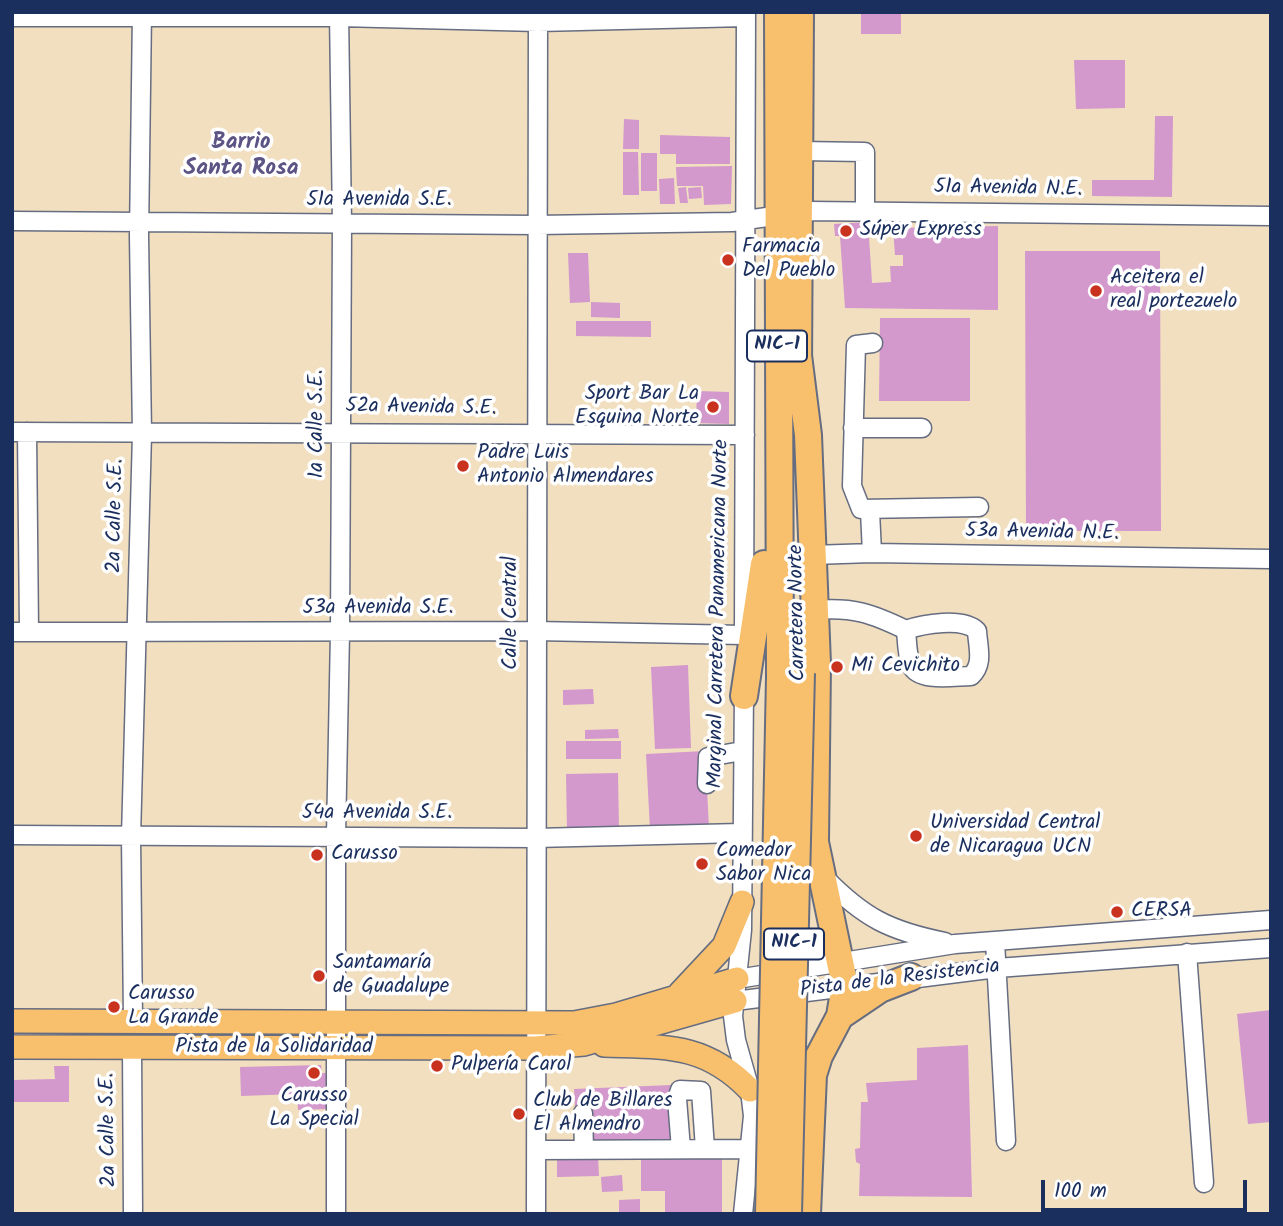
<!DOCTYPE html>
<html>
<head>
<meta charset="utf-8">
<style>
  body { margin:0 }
  #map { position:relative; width:1283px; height:1226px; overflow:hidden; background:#f1dfc0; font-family:Kalam,sans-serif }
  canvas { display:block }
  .frame { position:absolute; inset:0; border:14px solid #1b2f5e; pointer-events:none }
  .scale { position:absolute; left:1041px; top:1180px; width:206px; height:32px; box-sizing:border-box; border:4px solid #1b2f5e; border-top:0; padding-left:9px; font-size:21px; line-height:24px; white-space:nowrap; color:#1b2f5e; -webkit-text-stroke:5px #fff; paint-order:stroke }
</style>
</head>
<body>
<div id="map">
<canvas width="1283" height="1226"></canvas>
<div class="frame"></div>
<div class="scale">100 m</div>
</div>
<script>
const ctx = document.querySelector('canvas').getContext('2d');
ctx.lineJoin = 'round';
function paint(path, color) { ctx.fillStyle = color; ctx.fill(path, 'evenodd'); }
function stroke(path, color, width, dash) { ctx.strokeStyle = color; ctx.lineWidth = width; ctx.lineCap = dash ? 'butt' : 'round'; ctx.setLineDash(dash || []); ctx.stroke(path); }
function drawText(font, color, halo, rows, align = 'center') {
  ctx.font = font + ' Kalam,sans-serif'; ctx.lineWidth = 7; ctx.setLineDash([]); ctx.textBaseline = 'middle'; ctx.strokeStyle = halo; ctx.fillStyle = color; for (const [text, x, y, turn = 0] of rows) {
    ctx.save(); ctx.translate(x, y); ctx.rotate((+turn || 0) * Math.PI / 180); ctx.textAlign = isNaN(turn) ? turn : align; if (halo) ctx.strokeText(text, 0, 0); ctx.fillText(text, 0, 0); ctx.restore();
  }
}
paint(new Path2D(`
  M861 12H901V34H861Z
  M1074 60H1125V108L1076 109Z
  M1155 116H1173L1172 197 1092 196V180H1154Z
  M624 119 639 120V149H623Z
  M660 135 730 137V164H676V154H660Z
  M623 152H638L639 195H623Z
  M641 153H657V191H641Z
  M732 166 731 204 704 205 703 186H677L676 167Z
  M674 178 675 204H660L659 179Z
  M686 187 688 203H680L678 188Z
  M701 187 702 198 689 199 688 188Z
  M868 222 872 283 891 282 890 266H903V255H895L893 228 998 226V310L845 308 840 236H835L834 224Z
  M1025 251H1160L1161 531H1026Z
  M568 253H588L590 302 570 303Z
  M591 302 620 303V318L591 317Z
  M880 318H970V401H879Z
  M576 321H651V337L576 336Z
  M697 391 729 392V424L696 423Z
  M688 665 691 748 655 749 651 667Z
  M593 689 594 704 563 705V690Z
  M618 729 619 738 585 739V730Z
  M566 741H621V759H566Z
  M705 751 709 828 650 830 646 754Z
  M618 773 619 830 567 831 566 774Z
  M1271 1010V1122L1248 1124 1237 1014Z
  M968 1045 972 1197 859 1196 860 1164 856 1162 855 1149 860 1148 861 1102H868L866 1083 917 1080V1048Z
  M321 1065 322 1073H328L326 1109 298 1110 297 1094 241 1096 240 1067Z
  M54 1066H69V1102H12V1080L55 1079Z
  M672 1085 673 1141 592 1143 591 1108H575L574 1089Z
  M598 1155 599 1176 557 1177V1156Z
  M641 1156 722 1158V1214H665V1191H641Z
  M622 1175 623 1191 602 1192 601 1177Z
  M640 1199V1214H619V1200Z`), '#d398cc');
const minor = new Path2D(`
  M12 17H339L538 22 746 17
  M800 151 865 152V211
  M12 221 537 225 732 222 809 211 1271 216
  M873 343 856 345 852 486 861 509 979 507
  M853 428H922
  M12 432 745 435
  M27 432 29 632
  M870 511 872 553
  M812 555 872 553 1271 559
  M815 610C853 607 871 613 906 630 923 624 963 617 977 631 978 648 984 664 971 676 955 676 919 683 911 665 907 655 907 640 906 630
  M744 628 746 12
  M12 632 535 631 744 635
  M707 784 708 757 742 751
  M12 835 535 838 741 833
  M825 878C864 918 890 931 945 942
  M995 941 1006 1141
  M1187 953 1204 1183
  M737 979 955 944 1271 920
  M735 1001 997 968 1271 948
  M133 1021 131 837 142 434 139 236 142 12
  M132 1047 133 1214
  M583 1113 584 1150
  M681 1149 677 1099 680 1090 701 1091 705 1149
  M536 1150 748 1149
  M336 1214V836L340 632 342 224 339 12
  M536 1214 538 12
  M743 1214 753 1116 750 1090 736 1040 733 1016 742 930 744 688`);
const major = new Path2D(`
  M680 993 724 946 742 902
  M12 1021 574 1023 616 1015 737 979
  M604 1045C665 1047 705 1043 750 1090
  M12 1047 535 1048 584 1044 735 1001`);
const highway = new Path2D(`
  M778 12 780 677
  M798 355 808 435 817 664 815 842 845 986 840 1016 819 1056 813 1075 807 1214
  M798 371 800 12
  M744 696 764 564
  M840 1016 880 989 911 977`);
stroke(minor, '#666d80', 21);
stroke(major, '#666d80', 26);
stroke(highway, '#666d80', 30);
stroke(minor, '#fff', 18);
stroke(major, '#f8bf6c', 23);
stroke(highway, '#f8bf6c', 26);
const highwayBridge = new Path2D(`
  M769 1214 780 677
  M788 1214 801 673`);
stroke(highwayBridge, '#666d80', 30, []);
stroke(highwayBridge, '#f8bf6c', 26);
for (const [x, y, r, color] of [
  [846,231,7,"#c8321e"],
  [728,260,7,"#c8321e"],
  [1096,291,7,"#c8321e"],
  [713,407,7,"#c8321e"],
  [463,466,7,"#c8321e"],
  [837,667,7,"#c8321e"],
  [916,836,7,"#c8321e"],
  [317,855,7,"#c8321e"],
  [702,864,7,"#c8321e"],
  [1117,912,7,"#c8321e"],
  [319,976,7,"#c8321e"],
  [114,1007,7,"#c8321e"],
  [437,1066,7,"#c8321e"],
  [314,1073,7,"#c8321e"],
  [519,1114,7,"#c8321e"]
]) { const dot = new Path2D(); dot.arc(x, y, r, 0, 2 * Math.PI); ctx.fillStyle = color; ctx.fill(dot); stroke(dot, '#fff', 2.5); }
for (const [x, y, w] of [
  [777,346,60],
  [794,944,60]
]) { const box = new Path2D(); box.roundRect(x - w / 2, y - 15.5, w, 31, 5); ctx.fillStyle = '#fff'; ctx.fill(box); stroke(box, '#1b2f5e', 2); }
drawText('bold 19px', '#1b2f5e', null, [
  ["NIC-1",777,346],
  ["NIC-1",794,944]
]);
drawText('21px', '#1b2f5e', '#fff', [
  ["51a Avenida N.E.",1008,190,1],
  ["51a Avenida S.E.",379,201],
  ["52a Avenida S.E.",421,409,1],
  ["1a Calle S.E.",318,424,-90],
  ["2a Calle S.E.",117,516,-89],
  ["53a Avenida N.E.",1042,534,1],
  ["53a Avenida S.E.",378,609],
  ["Calle Central",512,613,-90],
  ["Carretera Norte",799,613,-91],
  ["Marginal Carretera Panamericana Norte",720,614,-89],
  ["54a Avenida S.E.",377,814],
  ["Pista de la Resistencia",900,980,-7],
  ["Pista de la Solidaridad",274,1048],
  ["2a Calle S.E.",110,1130,-91]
]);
drawText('21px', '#1b2f5e', '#fff', [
  ["Súper Express",860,231],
  ["Farmacia",742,248],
  ["Del Pueblo",742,272],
  ["Aceitera el",1110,279],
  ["real portezuelo",1110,303],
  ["Sport Bar La",699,395,"right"],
  ["Esquina Norte",699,419,"right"],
  ["Padre Luis",477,454],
  ["Antonio Almendares",477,478],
  ["Mi Cevichito",851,667],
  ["Universidad Central",930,824],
  ["de Nicaragua UCN",930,848],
  ["Comedor",716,852],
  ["Sabor Nica",716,876],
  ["Carusso",331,855],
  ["CERSA",1131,912],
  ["Santamaría",333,964],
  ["de Guadalupe",333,988],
  ["Carusso",128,995],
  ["La Grande",128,1019],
  ["Pulpería Carol",451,1066],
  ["Carusso",314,1097,"center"],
  ["La Special",314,1121,"center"],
  ["Club de Billares",533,1102],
  ["El Almendro",533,1126]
], 'left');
drawText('bold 23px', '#5b5484', '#fff', [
  ["Barrio",241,144],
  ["Santa Rosa",241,170]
]);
</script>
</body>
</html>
